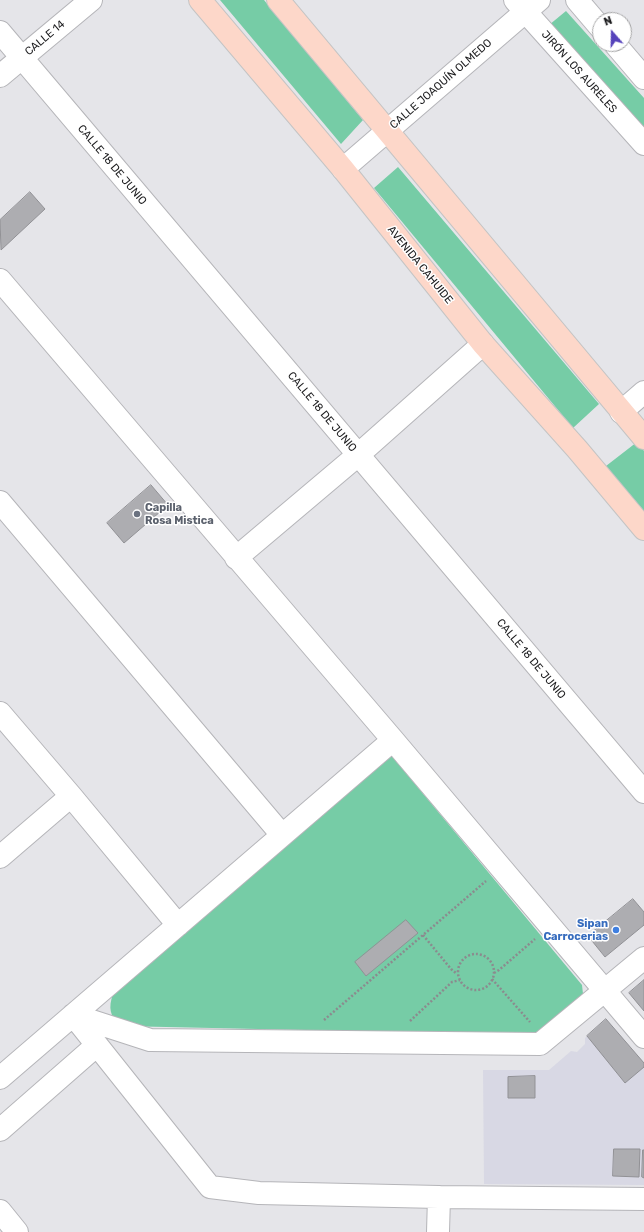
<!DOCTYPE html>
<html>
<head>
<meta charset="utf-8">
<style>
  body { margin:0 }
  #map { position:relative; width:644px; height:1232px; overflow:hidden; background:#e5e5e9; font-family:Rubik,sans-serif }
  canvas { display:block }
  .north { position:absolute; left:592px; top:12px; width:40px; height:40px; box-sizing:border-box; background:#fff; border:1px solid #a4a4a5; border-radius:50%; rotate:340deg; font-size:11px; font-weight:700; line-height:16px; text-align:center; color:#1c1c1e }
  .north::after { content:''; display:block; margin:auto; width:14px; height:18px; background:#5643bb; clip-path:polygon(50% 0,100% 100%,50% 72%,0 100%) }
</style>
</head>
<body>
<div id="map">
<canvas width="644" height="1232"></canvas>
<div class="north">N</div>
</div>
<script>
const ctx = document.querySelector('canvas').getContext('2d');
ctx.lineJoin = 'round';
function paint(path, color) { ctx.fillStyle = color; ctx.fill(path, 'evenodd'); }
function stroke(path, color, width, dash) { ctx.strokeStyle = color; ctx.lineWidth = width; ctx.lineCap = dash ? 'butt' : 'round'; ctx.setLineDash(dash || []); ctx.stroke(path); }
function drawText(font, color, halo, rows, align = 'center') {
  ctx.font = font + ' Rubik,sans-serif'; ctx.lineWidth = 3; ctx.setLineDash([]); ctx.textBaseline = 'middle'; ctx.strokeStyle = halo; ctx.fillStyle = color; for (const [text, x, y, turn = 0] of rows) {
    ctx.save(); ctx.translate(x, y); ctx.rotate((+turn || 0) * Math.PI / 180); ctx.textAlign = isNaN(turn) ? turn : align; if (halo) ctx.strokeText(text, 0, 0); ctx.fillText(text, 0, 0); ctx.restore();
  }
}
paint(new Path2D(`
  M606 1019 644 1063V1185L484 1184 483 1070H549L571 1051 577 1052 585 1044V1038Z`), '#d8d8e4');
paint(new Path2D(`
  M220 0H264L363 120 341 144Z
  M566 11 644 98V130L549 25Z
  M398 167 599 404 573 428 374 188Z
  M637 442 644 451V511L606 466Z
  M390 754 582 985 583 994 534 1035 120 1026C110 1016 108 1008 113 994Z`), '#76cca6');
const building = new Path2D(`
  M30 192 45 209 1 250 0 220Z
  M151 485 168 505 124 543 107 523Z
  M633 899 644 912V925L605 957 588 936Z
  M406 920 418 933 366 976 355 962Z
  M644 980V1011L629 993Z
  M606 1019 644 1063V1067L625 1083 587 1036Z
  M535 1076V1098H508V1077Z
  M614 1149H640L639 1177 613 1176Z
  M643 1150H644V1178L642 1177Z`);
paint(building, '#adadb1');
stroke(building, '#919195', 1);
const minor = new Path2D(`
  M515 0 644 144
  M577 0 600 27
  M0 32 644 792
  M615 44 644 78
  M0 76 91 0
  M343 169 539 0
  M0 280 393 740 644 1037
  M621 412 644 392
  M0 502 282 835
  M236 558 358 455 483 344
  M0 713 71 796 178 925
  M0 857 71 796
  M73 1015 210 1187 259 1193 439 1197 644 1199
  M73 1015 150 1040 540 1044 644 958
  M0 1078 393 740
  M0 1130 97 1045
  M0 1211 17 1232
  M438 1232 439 1197`);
const major = new Path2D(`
  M200 0 343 169 483 344 577 449 644 529
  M278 0 644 438`);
stroke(minor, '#b5b5b9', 24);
stroke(major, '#c4c4c4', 24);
stroke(new Path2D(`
  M423 935 451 969 457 974
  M458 972a18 18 0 1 1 36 0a18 18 0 1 1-36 0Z
  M494 973 499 970 535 939
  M492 979 530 1022
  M324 1020 486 881
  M410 1021 452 982 460 980`), '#8b8b8e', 2.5, [2, 2]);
stroke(minor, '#fff', 22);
stroke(major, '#fdd7c9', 22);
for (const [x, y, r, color] of [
  [137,514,4,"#6b7280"],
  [616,930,4,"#3f7fe0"]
]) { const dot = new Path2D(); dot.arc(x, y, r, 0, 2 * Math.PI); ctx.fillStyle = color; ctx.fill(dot); stroke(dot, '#fff', 1.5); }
drawText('11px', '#1c1c1e', '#fff', [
  ["CALLE 14",45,38,-40],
  ["JIRÓN LOS AURELES",579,72,48],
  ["CALLE JOAQUÍN OLMEDO",441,84,-41],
  ["CALLE 18 DE JUNIO",112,165,50],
  ["AVENIDA CAHUIDE",420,265,51],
  ["CALLE 18 DE JUNIO",322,412,50],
  ["CALLE 18 DE JUNIO",531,659,50]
]);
drawText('bold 11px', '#5b616d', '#fff', [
  ["Capilla",145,508],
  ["Rosa Mistica",145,521]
], 'left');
drawText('bold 11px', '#366cbe', '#fff', [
  ["Sipan",608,924],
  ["Carrocerias",608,937]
], 'right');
</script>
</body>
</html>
